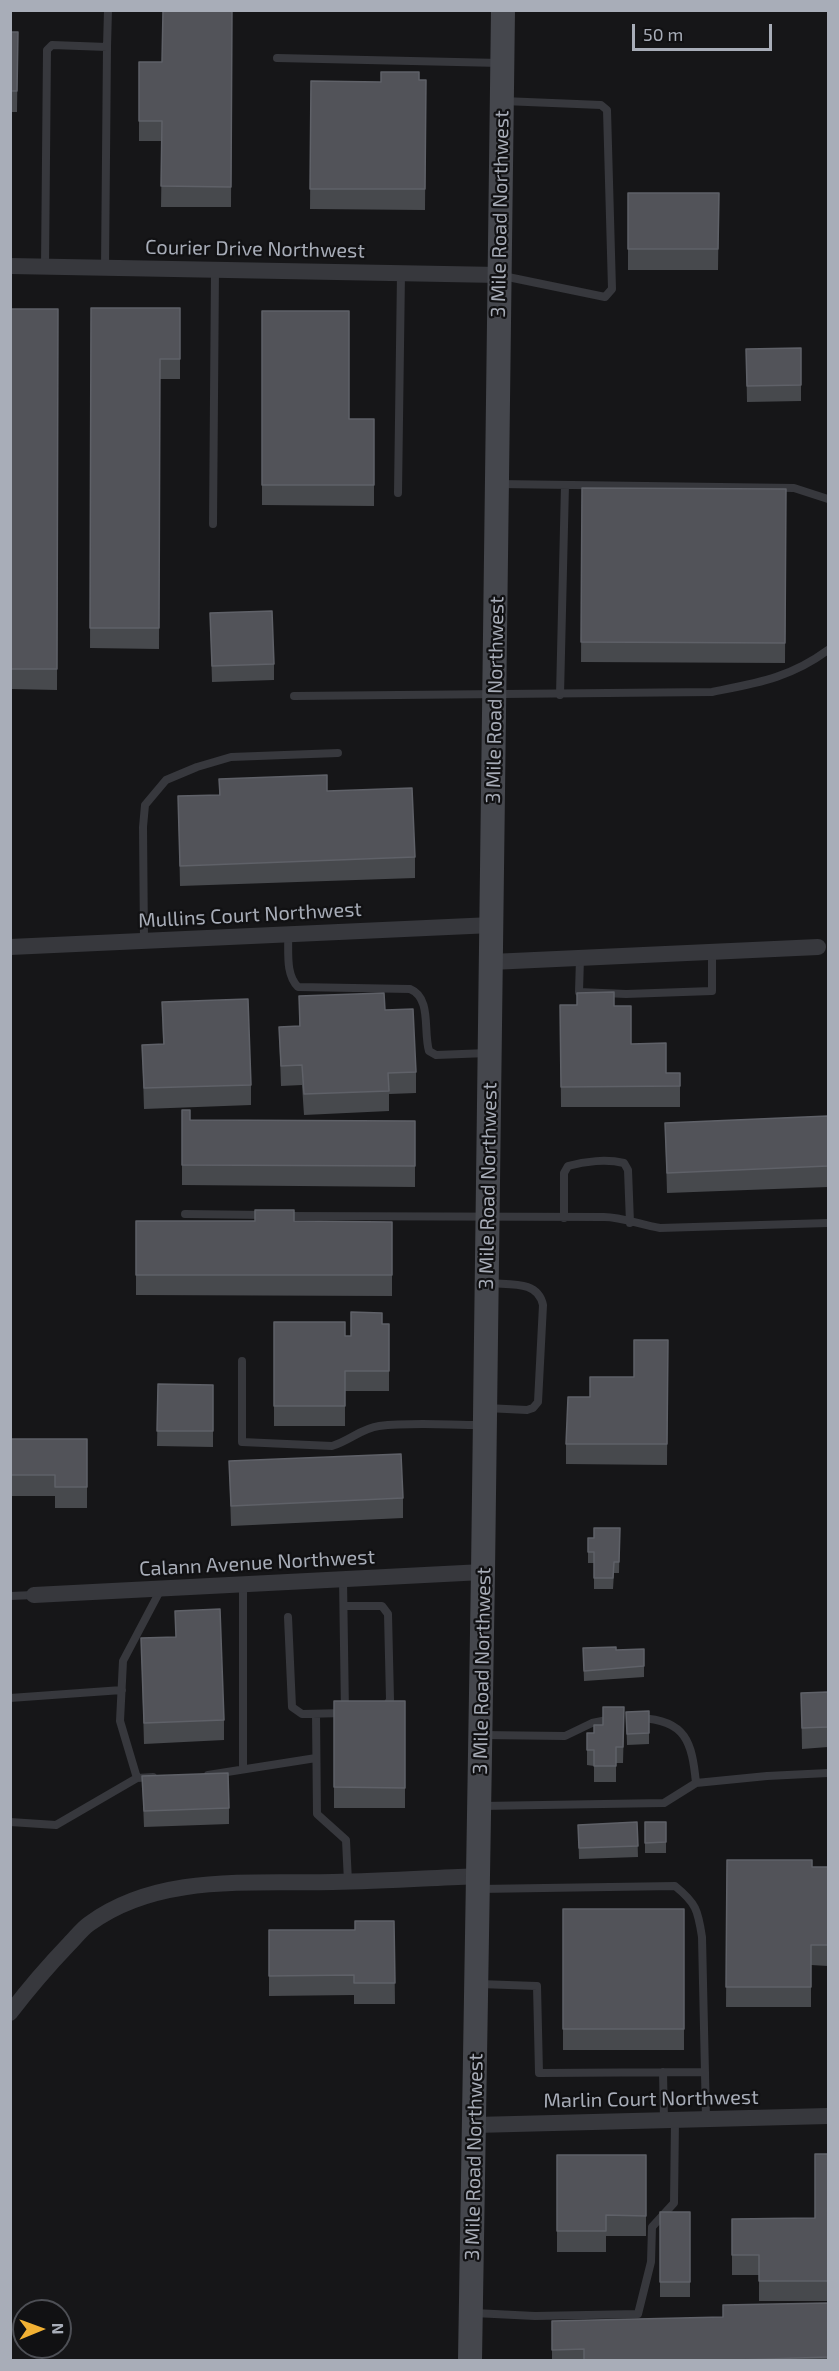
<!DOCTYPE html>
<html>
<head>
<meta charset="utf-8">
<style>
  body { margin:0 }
  #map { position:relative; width:839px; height:2371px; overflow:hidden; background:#161618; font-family:"Exo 2",sans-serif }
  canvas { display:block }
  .frame { position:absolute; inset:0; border:12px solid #a8adb8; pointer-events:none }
  .north { position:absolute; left:12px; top:2299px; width:60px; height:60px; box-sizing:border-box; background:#111113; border:2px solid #4d4f55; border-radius:50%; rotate:89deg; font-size:16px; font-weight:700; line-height:24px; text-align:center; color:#a8adb8 }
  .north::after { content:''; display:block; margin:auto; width:21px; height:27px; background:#f2b134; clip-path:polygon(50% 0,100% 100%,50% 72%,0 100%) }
  .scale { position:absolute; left:632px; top:24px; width:140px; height:27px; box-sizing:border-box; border:3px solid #a8adb8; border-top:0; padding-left:8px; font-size:18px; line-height:21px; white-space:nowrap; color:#a8adb8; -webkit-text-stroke:4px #111113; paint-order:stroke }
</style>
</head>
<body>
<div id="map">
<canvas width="839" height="2371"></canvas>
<div class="frame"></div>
<div class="north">N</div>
<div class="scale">50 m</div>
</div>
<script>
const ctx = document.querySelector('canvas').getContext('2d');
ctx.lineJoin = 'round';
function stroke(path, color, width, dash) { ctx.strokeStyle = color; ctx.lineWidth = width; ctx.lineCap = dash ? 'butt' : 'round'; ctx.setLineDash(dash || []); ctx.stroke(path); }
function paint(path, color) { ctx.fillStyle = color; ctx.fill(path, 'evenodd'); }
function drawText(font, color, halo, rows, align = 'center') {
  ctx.font = font + ' "Exo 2",sans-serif'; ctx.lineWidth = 4.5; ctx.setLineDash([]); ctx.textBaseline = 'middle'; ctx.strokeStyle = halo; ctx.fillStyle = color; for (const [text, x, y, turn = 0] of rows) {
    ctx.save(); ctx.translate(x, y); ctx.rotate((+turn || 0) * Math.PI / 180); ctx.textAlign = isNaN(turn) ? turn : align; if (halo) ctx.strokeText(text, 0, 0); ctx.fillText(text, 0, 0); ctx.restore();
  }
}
stroke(new Path2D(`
  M107 47 108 10
  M277 58 501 63
  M503 101 601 105 607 110 612 289 605 297 503 276
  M45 267 47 50 52 45 107 47 105 268
  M498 484 794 488 828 499
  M398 493 401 273
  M213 524 215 270
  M560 695 565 485
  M294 696 712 692C757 683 790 678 828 650
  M288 934C289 951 285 974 298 987L410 989C432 998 423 1031 429 1051L436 1055 488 1053
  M144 941 143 827 145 805 166 780 197 767 231 757 338 753
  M580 958 579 992 626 994 712 991V952
  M185 1214 266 1215
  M285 1216 604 1217C622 1217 641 1225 660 1228L828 1223
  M564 1218V1173L568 1166C585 1161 607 1159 624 1163L628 1170 630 1223
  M242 1361V1442L332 1446C349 1441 362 1428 379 1426 412 1422 448 1425 481 1425
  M486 1408 527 1410 533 1408 538 1402 543 1305C538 1280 510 1285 489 1283
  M243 1584V1769
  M10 1596 34 1595
  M344 1606H382L388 1614 390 1700 383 1710
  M288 1617 292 1707 302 1714 345 1713 343 1579
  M10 1698 122 1690
  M316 1714 317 1814 346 1840 348 1882
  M640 1718C686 1720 692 1742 696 1783
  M481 1735 565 1736 592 1723 612 1719
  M208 1775 316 1758
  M137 1778 120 1721 123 1661 161 1589
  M481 1806 664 1803 696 1783 767 1776 828 1773
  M10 1822 56 1825 137 1778 153 1777
  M479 1889 675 1886C696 1903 698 1910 702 1937L706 2119
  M479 1984 537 1986 539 2073 705 2072
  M663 2072 664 2120
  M474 2313 535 2316 638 2314 651 2262 652 2227 674 2203 675 2120`), '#37383d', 8);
stroke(new Path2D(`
  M10 266 499 275
  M10 947 492 925
  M491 962 818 947
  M34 1595 483 1572
  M10 2013C29 1988 48 1966 70 1943 76 1937 82 1929 89 1924 158 1873 251 1884 333 1882 381 1881 430 1878 479 1876
  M475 2125 828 2116`), '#37383d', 16);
stroke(new Path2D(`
  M470 2360 483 1572 503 10`), '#45474d', 24);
paint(new Path2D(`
  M232 10 231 207H161L162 141H139V62H162Z
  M10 32H18L17 112H10Z
  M426 80 425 210 310 209 311 81 381 82Z
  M628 193H719L718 270H628Z
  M91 308H180V379H160L159 649 90 648Z
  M10 309H58L57 690 10 689Z
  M262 311 349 419H374V506L262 505Z
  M746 349 801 385V401L747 402Z
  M582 488 786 489 785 663 581 662Z
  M210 613 274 664V680L212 682Z
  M219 779 327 791 415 857V878L180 886 178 796 219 795Z
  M299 996 385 1010 416 1072V1093L389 1094V1111L304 1115 302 1085 281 1086 279 1027 299 1026Z
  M162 1002 251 1085V1105L144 1109 142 1045 163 1044Z
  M560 1005 614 1006 631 1044 666 1073H680V1107H561Z
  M182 1110 190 1120 415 1121V1187L182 1185Z
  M828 1116V1187L667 1193 665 1123Z
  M136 1221 392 1222V1296L136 1295Z
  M274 1322 345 1336H351L389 1324V1391H345V1426H274Z
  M668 1340 667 1465 566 1464V1444L590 1397 634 1377Z
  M158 1384 213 1385V1447L157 1446Z
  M10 1388 11 1439H87V1508H55V1496H10Z
  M229 1461 403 1498V1518L231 1526Z
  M620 1528 619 1573H614L613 1589H594V1563H588V1538H594Z
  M175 1611 224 1720V1740L144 1744 141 1638 176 1637Z
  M583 1648 616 1650 644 1666V1677L584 1681Z
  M828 1692V1747L802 1749 801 1693Z
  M334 1701H405V1808H334Z
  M649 1711V1744L627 1745 626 1712Z
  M624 1723 623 1763H616V1782H594V1766L587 1765V1733H594L603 1725Z
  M142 1776 229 1808V1824L144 1827Z
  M637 1822 638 1857 579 1859 578 1825Z
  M645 1822H666V1853H645Z
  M727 1860 812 1867H828V1966L811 1965V2007H726Z
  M563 1909H684V2050H563Z
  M394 1921 395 2004H354V1995L269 1996V1930H355Z
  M828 2154V2301H759V2275H732V2219L815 2218Z
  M557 2155H646V2236H606V2252H557Z
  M660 2212H690V2297H660Z
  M828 2303V2361H552V2321L723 2317Z`), '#47494d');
const building = new Path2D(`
  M163 10H232L231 187 161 186 162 121H139V62H162Z
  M10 32H18L17 91H10Z
  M381 72H419V80H426L425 189H310L311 81 381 82Z
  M628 193H719L718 249H628Z
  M91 308H180V359H160L159 628H90Z
  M10 309H58L57 669H10Z
  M262 311H349V419H374V485H262Z
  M801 348V385L747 386 746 349Z
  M582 488 786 489 785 643 581 642Z
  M272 611 274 664 212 666 210 613Z
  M327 775V791L412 788 415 857 180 866 178 796 220 795 219 779Z
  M614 992V1006H631V1044L666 1043V1073H680V1086L561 1087 560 1005H577V993Z
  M384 993 385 1010 413 1009 416 1072 388 1073 389 1091 304 1094 302 1065 281 1066 279 1027 300 1026 299 996Z
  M248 999 251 1085 144 1088 142 1045 164 1044 162 1002Z
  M182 1110H190V1120L415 1121V1166L182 1165Z
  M828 1116V1166L667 1173 665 1123Z
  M255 1210H294V1221L392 1222V1275H136V1221H255Z
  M351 1312 382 1313V1324H389V1371H345V1406H274V1322H345V1336H351Z
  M634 1340H668L667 1444H566L568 1397H590V1377H634Z
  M158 1384 213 1385V1431H157Z
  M10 1388 11 1439H87V1487H55V1475H10Z
  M401 1454 403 1498 231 1506 229 1461Z
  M594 1528H620L619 1562H614L613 1578H594V1552H588V1538H594Z
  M220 1609 224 1720 144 1723 141 1638 176 1637 175 1611Z
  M616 1647V1650L644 1649V1666L584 1671 583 1648Z
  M828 1692V1727L802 1728 801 1693Z
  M334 1701H405V1788L334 1787Z
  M603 1707H624L623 1747H616V1766H594V1750H587V1733H594V1725H603Z
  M649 1711V1733L627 1734 626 1712Z
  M228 1773 229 1808 144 1811 142 1776Z
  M637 1822 638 1846 579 1848 578 1825Z
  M645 1822H666V1842L645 1843Z
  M727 1860H812V1867H828V1945H811V1987H726Z
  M563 1909H684V2029H563Z
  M355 1921H394L395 1983H354V1975L269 1976V1930H355Z
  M815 2154H828V2281H759V2255H732V2219L815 2218Z
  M557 2155H646V2216L606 2215V2231H557Z
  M660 2212H690V2282H660Z
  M828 2303V2357L708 2361H584V2349L552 2350V2321L723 2317V2305Z`);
paint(building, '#525359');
stroke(building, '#5f6168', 1.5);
drawText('20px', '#a8adb8', '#111113', [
  ["3 Mile Road Northwest",500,214,-89],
  ["Courier Drive Northwest",255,249,1],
  ["3 Mile Road Northwest",495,700,-89],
  ["Mullins Court Northwest",250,915,-3],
  ["3 Mile Road Northwest",488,1186,-89],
  ["Calann Avenue Northwest",257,1563,-3],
  ["3 Mile Road Northwest",482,1671,-89],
  ["Marlin Court Northwest",651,2099,-1],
  ["3 Mile Road Northwest",474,2157,-89]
]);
</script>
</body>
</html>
